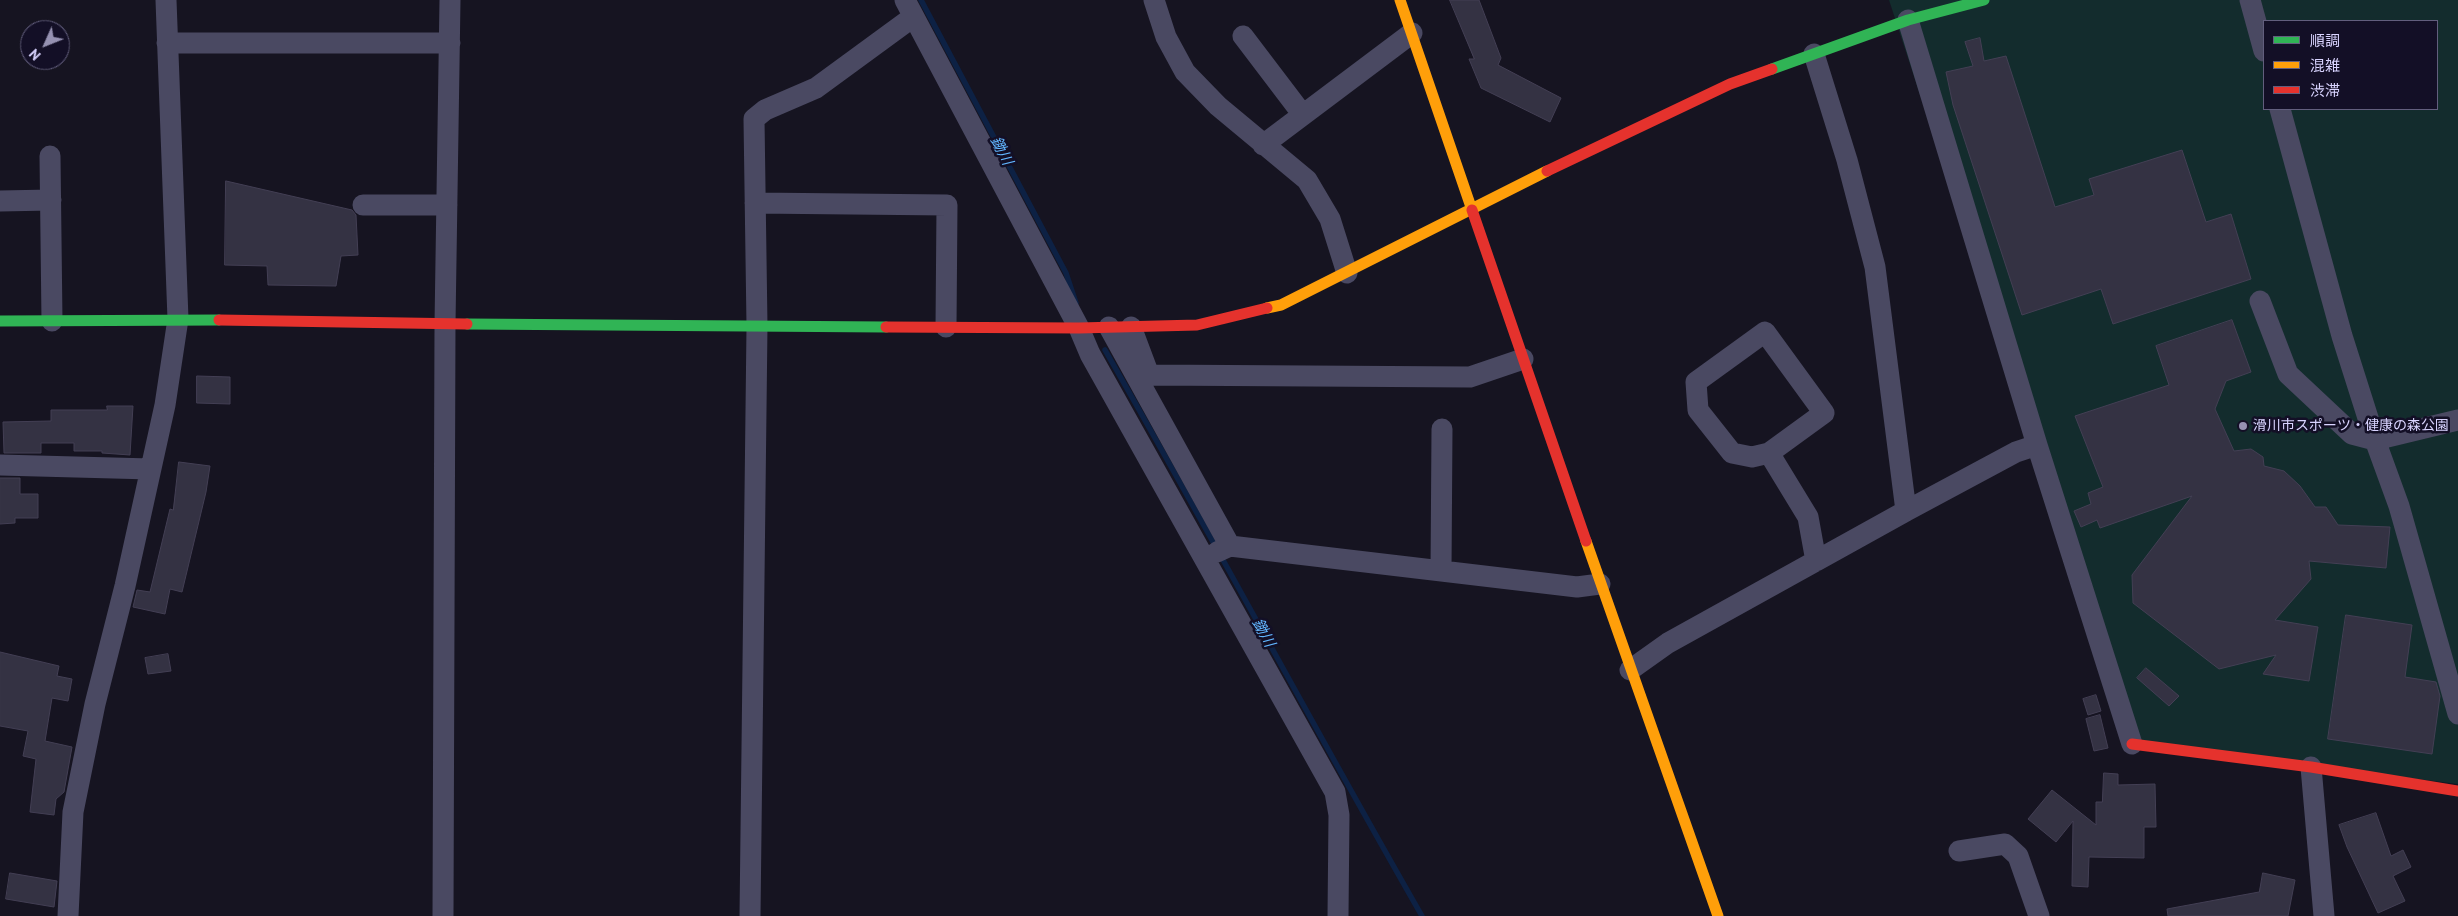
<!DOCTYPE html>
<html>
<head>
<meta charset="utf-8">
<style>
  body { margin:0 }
  #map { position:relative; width:2458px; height:916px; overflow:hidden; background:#161421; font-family:"PT Sans","Noto Sans JP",sans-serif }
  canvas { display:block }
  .legend { position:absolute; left:2263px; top:20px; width:175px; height:90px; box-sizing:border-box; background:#130f26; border:1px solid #625e7d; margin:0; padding:6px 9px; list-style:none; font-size:15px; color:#d9d4ff }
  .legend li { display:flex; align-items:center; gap:10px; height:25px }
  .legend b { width:25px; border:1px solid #625e7d }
  .north { position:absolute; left:20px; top:20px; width:50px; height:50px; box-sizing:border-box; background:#130f26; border:1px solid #625e7d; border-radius:50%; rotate:226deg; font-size:14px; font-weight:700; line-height:20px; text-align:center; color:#d9d4ff }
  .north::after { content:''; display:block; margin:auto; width:18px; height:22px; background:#9591b1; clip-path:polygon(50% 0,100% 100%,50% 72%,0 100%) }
</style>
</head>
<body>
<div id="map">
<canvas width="2458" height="916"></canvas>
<ul class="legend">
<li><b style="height:6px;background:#30b455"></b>順調</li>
<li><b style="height:6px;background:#ff9f0a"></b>混雑</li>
<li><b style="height:6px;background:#e5322d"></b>渋滞</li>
</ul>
<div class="north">N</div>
</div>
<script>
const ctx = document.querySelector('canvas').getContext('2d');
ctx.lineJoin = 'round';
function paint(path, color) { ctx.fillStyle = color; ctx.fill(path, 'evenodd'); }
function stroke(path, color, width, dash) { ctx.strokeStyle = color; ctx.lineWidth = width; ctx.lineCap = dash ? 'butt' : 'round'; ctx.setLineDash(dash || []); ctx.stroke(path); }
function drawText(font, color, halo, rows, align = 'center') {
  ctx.font = font + ' "PT Sans","Noto Sans JP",sans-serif'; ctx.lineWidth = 5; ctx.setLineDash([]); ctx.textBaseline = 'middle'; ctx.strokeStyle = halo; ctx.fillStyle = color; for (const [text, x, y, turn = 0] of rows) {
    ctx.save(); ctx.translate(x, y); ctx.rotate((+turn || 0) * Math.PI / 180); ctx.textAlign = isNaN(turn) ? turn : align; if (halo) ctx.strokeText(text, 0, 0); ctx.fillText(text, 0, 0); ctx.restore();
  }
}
paint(new Path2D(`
  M1889 0H2458V784L2132 744ZM2264 21H2437V109H2264Z`), '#132c2d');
stroke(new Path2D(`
  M921 0 1066 273 1076 303
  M1105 350C1213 538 1314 728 1422 916`), '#0d2144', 5.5);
const building = new Path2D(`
  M1450 0H1479L1501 58 1498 65 1561 98 1550 122 1481 88 1469 59H1474Z
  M1980 38 1984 61 2006 56 2055 207 2094 195 2089 179 2182 150 2206 222 2231 214 2251 279 2113 324 2101 289 2022 315 1953 105 1946 72 1973 66 1965 42Z
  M226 181 352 210 356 215 358 255 341 256 336 286 268 285 267 266 225 265Z
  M2232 320 2251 372 2226 381 2215 409 2234 451 2251 449 2263 457 2264 466 2284 471 2300 486 2315 507H2326L2338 525 2390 527 2386 568 2309 561 2311 579 2275 620 2318 627 2309 681 2263 674 2276 655 2219 669 2133 603 2132 575 2192 496 2100 528 2097 520 2081 527 2074 511 2091 504 2088 493 2103 487 2075 416 2169 385 2156 346Z
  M197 376 230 377V404L197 403Z
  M107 406H133L130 455 102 453V451H74V443H41V453H4L3 422 51 421V410H107Z
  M179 462 210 466 206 492 182 592 170 589 165 614 133 607 137 590 150 592 170 509 173 510Z
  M0 478H20V494H38V518H15V523L0 524Z
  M2346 615 2412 625 2405 677 2436 682 2440 696 2432 754 2328 739Z
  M0 652 59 666 57 676 72 679 68 701 52 698 45 741 72 747 64 792 56 799 54 815 30 812 36 759 23 756 28 731 0 726Z
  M168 654 171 671 148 674 145 658Z
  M2146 668 2179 696 2169 706 2137 678Z
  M2096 695 2101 711 2088 715 2083 699Z
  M2100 715 2108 748 2094 751 2086 719Z
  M2104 773 2118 774V785L2155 784 2156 827H2144V858L2089 857 2088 887 2072 886 2073 821 2056 842 2028 819 2052 790 2096 825V802H2102Z
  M2376 813 2391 856 2403 850 2411 867 2393 876 2405 901 2378 913 2347 847 2339 825Z
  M10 873 57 881 54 907 6 899Z
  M2263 873 2295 880 2288 916H2168L2167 909 2259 892Z`);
paint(building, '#343243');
stroke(building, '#433f54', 1);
stroke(new Path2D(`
  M905 0 1079 328 1090 354 1335 792 1339 815 1338 916
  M1154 0 1166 37 1185 72 1218 106 1307 180 1330 219 1347 273
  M2250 0 2264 51
  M1908 20 2037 445 2132 744
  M1243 36 1303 115
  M167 43H450
  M1814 54 1847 160 1875 267 1906 511 2016 452 2037 445
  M2280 109 2342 336 2375 440 2399 506 2458 714
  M1263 145 1412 33
  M50 156 52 321
  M0 201 51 200
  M755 203 947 205 946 327
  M363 205H447
  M2260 301 2288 374 2352 434 2375 440 2458 420
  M1109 327 1230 546 1217 552
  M1131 327 1149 375 1470 377 1523 359
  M1769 453 1752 457 1732 453 1698 410 1696 382 1765 332 1824 413 1769 453 1808 517 1816 561
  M0 465 151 469
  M1230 546 1577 587 1600 584
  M1441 571 1442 429
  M1630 670 1668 643 1906 511
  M2311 767 2324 916
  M1959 851 2005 844 2018 856 2039 916
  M68 916 73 812 95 704 125 586 165 405 178 319 166 0
  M443 916 445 324 450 0
  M750 916 757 326 754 119 765 110 816 88 913 17`), '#4a4962', 21);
stroke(new Path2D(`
  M1772 69 1908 20 1984 0
  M0 321 219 320
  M467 324 886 327`), '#30b455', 11);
stroke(new Path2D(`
  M1400 0 1472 210
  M1267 308 1281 305 1547 171
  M1586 541 1718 916`), '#ff9f0a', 11);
stroke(new Path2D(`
  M1547 171 1730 84 1772 69
  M1472 210 1586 541
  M219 320 467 324
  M886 327 1079 328 1197 325 1267 308
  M2132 744 2311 767 2458 791`), '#e5322d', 11);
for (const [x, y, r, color] of [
  [2243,426,5,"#9591b1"]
]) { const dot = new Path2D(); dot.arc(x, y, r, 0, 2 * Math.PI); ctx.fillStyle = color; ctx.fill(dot); stroke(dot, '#130f26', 2); }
drawText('14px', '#d9d4ff', '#130f26', [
  ["滑川市スポーツ・健康の森公園",2253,426]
], 'left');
drawText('italic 15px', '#62b6ff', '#130f26', [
  ["鋤川",1001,151,62],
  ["鋤川",1263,633,61]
]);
</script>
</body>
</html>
